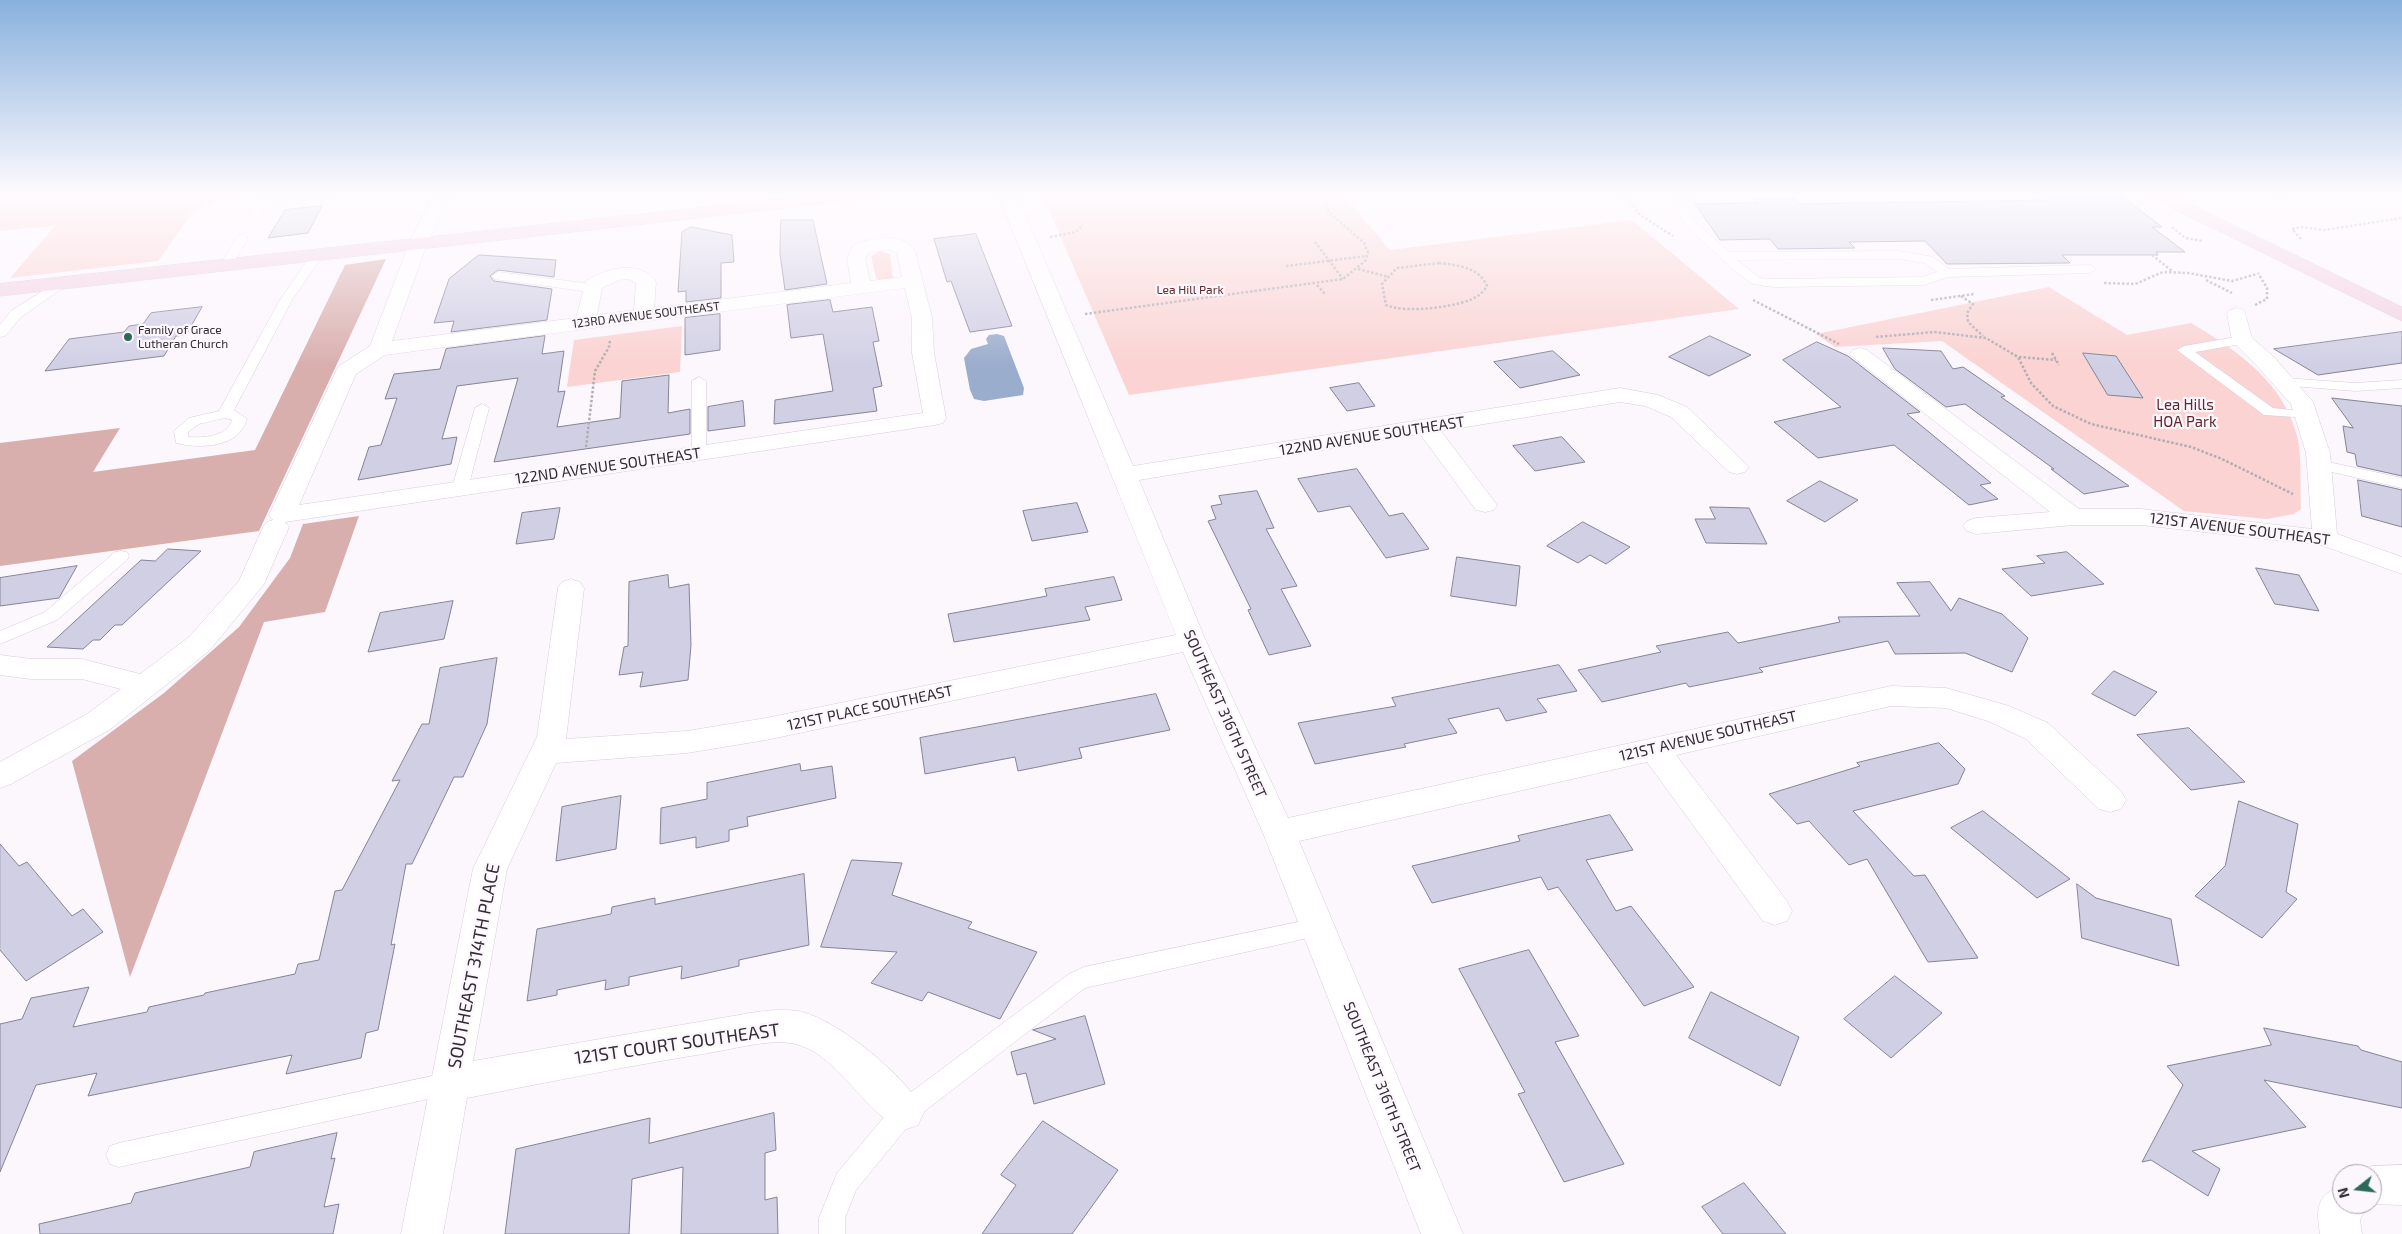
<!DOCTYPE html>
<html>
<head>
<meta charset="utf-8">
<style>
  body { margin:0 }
  #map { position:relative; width:2402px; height:1234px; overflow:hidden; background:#fcf6fd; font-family:"Exo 2",sans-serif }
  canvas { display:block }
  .north { position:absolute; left:2332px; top:1164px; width:50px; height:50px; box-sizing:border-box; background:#fcf6fd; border:1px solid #aba6ad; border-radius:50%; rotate:254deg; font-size:14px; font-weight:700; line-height:20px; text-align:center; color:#322d34 }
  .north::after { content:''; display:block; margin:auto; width:18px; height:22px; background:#2b6a57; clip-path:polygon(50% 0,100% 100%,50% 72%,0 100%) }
</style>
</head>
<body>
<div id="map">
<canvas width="2402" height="1234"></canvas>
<div class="north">N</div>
</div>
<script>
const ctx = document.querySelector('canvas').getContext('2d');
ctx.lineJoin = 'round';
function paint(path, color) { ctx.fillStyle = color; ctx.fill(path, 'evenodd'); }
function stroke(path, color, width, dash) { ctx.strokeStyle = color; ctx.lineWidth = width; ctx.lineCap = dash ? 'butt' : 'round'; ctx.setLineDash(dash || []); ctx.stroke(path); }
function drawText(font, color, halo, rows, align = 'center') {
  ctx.font = font + ' "Exo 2",sans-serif'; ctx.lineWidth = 4.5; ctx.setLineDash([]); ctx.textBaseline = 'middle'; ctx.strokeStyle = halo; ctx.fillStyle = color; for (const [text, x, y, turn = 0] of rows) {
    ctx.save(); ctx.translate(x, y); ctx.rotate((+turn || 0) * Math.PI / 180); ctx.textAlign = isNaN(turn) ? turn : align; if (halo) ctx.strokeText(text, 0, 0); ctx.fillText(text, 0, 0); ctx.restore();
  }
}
paint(new Path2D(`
  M0 194H246L216 201 192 213 158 261 10 278 55 226 0 231Z
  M1042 194H1343L1390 250 1632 220 1739 309 1129 395Z
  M880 251 890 254 893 279 879 280 876 278 871 256Z
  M2049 287 2127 335 2191 323C2236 350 2283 381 2297 436 2302 455 2300 488 2301 509L2294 514 2267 519 2184 511 1942 341 1835 347 1816 334Z
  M682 326 680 372 567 387 574 340Z`), '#fad3d2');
paint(new Path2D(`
  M386 259 259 531 0 566V443L120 428 93 472 255 450 345 265Z
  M359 516 325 612 264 622 130 977 72 761 164 693 239 627 290 558 303 524Z`), '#d9afae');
paint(new Path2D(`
  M997 334 1004 336 1024 388 1023 395 984 401 974 399 970 390 964 358 971 349 988 344 986 339 989 335Z`), '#9badcc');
const building = new Path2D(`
  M2038 194H2119L2162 227H2152L2185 252H2156L2158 255H2062L2070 263 1947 264 1925 241 1849 242 1855 248 1778 249 1770 239 1720 240 1695 204 1758 203 1753 198H1794L1799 204 2050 200Z
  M322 206 308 233 268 238 285 210Z
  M781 220H813L827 284 785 290 780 254Z
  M691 227 732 235 734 262 721 263V298L686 302V291L678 292 682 232Z
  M976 234 1012 326 970 332 951 281 947 282 934 239Z
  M479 255 556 260 554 277 498 270 490 276 494 281 552 289 547 320 451 332 454 321 434 323 449 279Z
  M830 300 833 312 872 307 879 341 873 342 882 386 873 388 877 411 774 424 775 400 833 391 823 334 791 338 787 305Z
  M202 307 186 335 176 336 164 356 45 371 69 339 124 332 129 326 143 324 151 313Z
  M720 314V350L685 355V318Z
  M2402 332V363L2318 375 2274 349Z
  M545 336 542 354 564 351 558 392 565 391 557 427 620 418 622 381 669 375 668 413 690 409V434L494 462 518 378 457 386 442 439 457 437 451 464 358 480 369 447 381 445 397 398 385 399 394 374 440 369 446 349Z
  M1710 336 1751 355 1709 376 1669 357Z
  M1817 342 1848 356 1920 412 1907 414 1991 483 1980 485 1998 499 1969 505 1894 445 1818 458 1774 422 1841 407 1783 360Z
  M1883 348 1941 351 1953 369 1963 367 2005 396 2001 397 2129 486 2084 494 2051 469H2054L1965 404 1946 407 1895 369Z
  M1553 351 1580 375 1520 388 1494 362Z
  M2083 353 2116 356 2143 398 2108 395Z
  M1359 383 1375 406 1347 411 1330 388Z
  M2332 398 2402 406V476L2357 466 2355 454 2347 452 2343 426 2353 428Z
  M743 401 745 426 708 431V407Z
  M1562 437 1585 462 1535 471 1513 446Z
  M1357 469 1389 516 1403 513 1429 549 1386 558 1350 506 1318 512 1298 479Z
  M2358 480 2402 490V527L2362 516Z
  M1820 481 1858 500 1825 522 1787 501Z
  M1257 491 1274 528 1266 529 1297 586 1281 589 1311 646 1269 655 1248 610 1251 609 1208 521 1216 519 1211 506 1222 504 1219 496Z
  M1077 503 1088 532 1032 541 1023 511Z
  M1710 507 1749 508 1767 544 1706 543 1695 519H1715Z
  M560 508 554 539 516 544 522 513Z
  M1583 522 1630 547 1606 564 1590 555 1578 563 1547 546Z
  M168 549 201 551 122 625H115L100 640H93L83 649 47 647 141 560 155 561Z
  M2067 552 2104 584 2031 596 2002 569 2045 563 2037 556Z
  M1457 557 1520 566 1516 606 1451 596Z
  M77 566 59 598 0 606V578Z
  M2256 568 2299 575 2319 611 2275 604Z
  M668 575 669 588 689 584 691 645 688 680 640 687 643 672 619 675 624 647 628 646 629 582Z
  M1114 577 1122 600 1085 607 1090 620 954 642 948 614 1047 596 1045 589Z
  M1930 582 1951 611 1959 598 2002 614 2028 638 2012 672 1965 653 1895 654 1888 641 1759 668 1763 672 1689 687 1686 683 1602 702 1578 670 1661 652 1656 646 1728 632 1738 643 1840 622 1838 617 1920 616 1897 583Z
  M453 601 444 639 368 652 380 613Z
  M497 658 487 724 463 777H454L412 864H406L391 945 395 944 378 1030 366 1033 361 1058 286 1074 292 1055 88 1096 97 1073 36 1085 0 1172V1024L22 1019 31 998 89 987 73 1027 147 1012 149 1007 204 995 205 993 295 974 298 964 319 960 335 891 342 890 400 780 392 781 422 724H429L440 668Z
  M1559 665 1577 691 1537 699 1547 712 1506 721 1499 708 1448 719 1457 733 1404 744 1406 747 1315 764 1298 723 1396 706 1392 698Z
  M2114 671 2157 692 2135 716 2092 694Z
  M1156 694 1170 730 1079 748 1082 758 1018 771 1015 757 925 774 920 738Z
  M2189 728 2245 782 2191 790 2137 735Z
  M1939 743 1965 769 1958 784 1853 811 1914 876 1925 875 1978 958 1928 962 1867 859 1849 865 1809 821 1797 824 1769 794 1860 766 1857 763Z
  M800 764 801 771 832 766 836 798 747 817 748 826 729 830V841L696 848V837L660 844 661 808 707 799V783Z
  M621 796 616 849 556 861 562 807Z
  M2239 801 2298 824 2286 892 2297 899 2262 938 2195 896 2225 866Z
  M1983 811 2070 879 2037 898 1951 828Z
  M1610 815 1633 850 1586 860 1616 911 1631 906 1694 987 1644 1006 1558 887 1548 890 1541 877 1432 903 1412 866 1520 841 1518 836Z
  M0 844 19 866 27 862 72 916 83 909 103 932 26 981 0 950Z
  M852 860 902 863 892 895 972 922 968 928 1037 952 1000 1019 928 992 922 1001 871 983 897 952 821 947Z
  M804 874 809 945 739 960V966L681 979 682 966 629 977V985L605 990 606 980 557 990V995L527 1001 537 929 611 914 612 907 655 898V904Z
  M2077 884 2096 898 2171 919 2179 966 2082 938Z
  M1529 950 1579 1036 1555 1042 1624 1164 1564 1182 1518 1094 1525 1092 1459 969Z
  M1895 976 1942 1013 1891 1058 1844 1019Z
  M1711 992 1799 1037 1780 1086 1689 1038Z
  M1085 1016 1105 1084 1034 1104 1026 1073 1017 1075 1011 1052 1056 1039 1033 1030Z
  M2264 1028 2358 1046 2361 1050 2402 1062V1108L2264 1080 2306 1127 2192 1151 2220 1169 2208 1196 2151 1160 2142 1162 2183 1085 2167 1066 2271 1045Z
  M774 1113 776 1150 765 1153V1200L777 1197 778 1234H681L683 1167 632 1179 629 1234H505L516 1149 650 1118 649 1143Z
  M1043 1121 1118 1170 1072 1234H982L1016 1185 1001 1175Z
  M337 1133 331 1159 335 1158 324 1207 339 1204 333 1234H40L39 1224 131 1203 135 1193 250 1167 254 1152Z
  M1744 1183 1786 1234H1723L1702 1207Z`);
paint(building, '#d1cfe4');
stroke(building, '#858397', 1);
const lane = new Path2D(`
  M303 194H340L334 197 268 204 260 216H252L250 214 260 199Z
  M1680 194H1691L1685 202 1693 220 1729 252 1899 251 1933 257 1949 269 2090 265 2096 269 2090 273 1948 277 1924 285 1774 287 1753 284 1736 272 1684 224 1673 202ZM1899 259 1925 263 1937 272 1923 277 1774 279 1760 278 1737 260Z
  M242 234 248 238 232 265 230 268H222L220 265 238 236Z
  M317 251 323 255 292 300 234 410 247 419C239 448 200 449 176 443L174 431 189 418 219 411 280 300 313 252ZM225 418 232 420C227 437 203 438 188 437V432L199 424Z
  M498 272 591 284 597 288 591 292 494 279 492 276Z
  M60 280 64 281 66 284 64 287 21 317 5 336 0 337V325L11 311Z
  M2242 336 2249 340 2247 343 2195 352 2273 408 2311 412 2313 415 2311 418 2264 415 2177 350 2184 346Z
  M699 377 706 381V453L699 457 692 453V381Z
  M2284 378 2355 383 2402 380V388L2355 391 2279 385 2277 382Z
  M482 404 489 408 468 488 460 493 455 491 452 488 475 408Z
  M2319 460 2402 478V488L2314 468 2311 465Z
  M121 551 127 552 129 556 127 560 57 620 0 644V631L45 612 115 552Z
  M1317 918 1325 920 1328 927 1325 934 1317 936 1085 988 913 1120 856 1190 845 1218V1234H819V1218L837 1173 895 1104 1069 974 1084 967Z
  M451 1072 460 1075 463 1083 460 1091 451 1094 119 1167 110 1164 106 1155 110 1146 119 1143Z`);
const street = new Path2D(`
  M434 194H451L427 244 392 341 576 318 586 281C607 268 640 259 656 282L654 308 851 283 847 258 854 245C873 238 902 231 915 251L932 318 934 353 946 418 943 423 935 425 285 522 289 527 264 584 209 651 109 730 11 784 0 788V762L87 714 121 689 82 679H31L0 675V655L31 659H82L140 674 189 637 239 581 263 527 267 522 273 520 269 515 336 371 339 366 370 346 409 244ZM890 249 897 253 902 277 870 281 865 258 868 253ZM629 279 636 283 634 310 597 315 602 288 619 280ZM905 288 912 318V353L923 413 299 505 356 374 385 355Z
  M998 194H1016L1133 466 1620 388 1658 395 1687 407 1749 467 1745 472 1737 474 1729 472 1671 417 1645 406 1620 402 1441 431 1497 505 1494 510 1485 512 1476 510 1420 434 1139 480 1206 641 1288 818 1891 686 1946 688 2009 706 2048 723 2121 791 2126 800 2121 809 2110 812 2099 809 2026 739 1988 721 1946 708 1891 706 1676 755 1787 901 1792 911 1787 921 1775 925 1763 921 1647 762 1299 841 1463 1234H1421L1263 833 1183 652 766 740 687 753 556 763 507 869 473 1061 733 1016C754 1012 777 1008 798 1011 836 1018 909 1078 924 1112L918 1125 904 1130C865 1115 841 1058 799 1045 775 1037 734 1049 709 1053 628 1066 548 1082 467 1098L443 1234H401L473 869 537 737 558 588 562 582 571 579 580 582 584 588 566 739 687 731 766 718 1176 635Z
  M2237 308 2244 310 2252 338 2274 357 2313 402 2330 453 2337 534 2402 557V574L2321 545 2141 525H2073L1976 534 1967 531 1963 526 1967 521 1976 518 2050 512 1849 354 1853 350 1860 348 1867 350 2079 509H2141L2312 529 2306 453 2291 404 2258 367 2235 344 2232 340 2227 314 2230 310Z
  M2402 1165V1205L2368 1204 2360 1220 2362 1234H2320C2316 1208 2316 1196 2342 1185V1204H2372V1174H2356L2357 1172 2372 1166Z`);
const secondary = new Path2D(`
  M823 194H877L874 198 868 199 0 296V284Z
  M2148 194H2170L2402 307V321L2151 198Z`);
stroke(lane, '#d9cbdc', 1);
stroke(street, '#d9cbdc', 1);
stroke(secondary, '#d9cbdc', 1);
stroke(new Path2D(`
  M1620 194 1628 198 1639 214 1673 236
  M2275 194 2281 198
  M2172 227 2185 238 2203 241
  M1050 237 1076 232 1083 224
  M2301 239 2292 229 2302 227 2324 230 2402 218
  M1315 242 1343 279
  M2152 255 2172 271
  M1439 263C1457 265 1479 267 1487 286 1485 289 1482 293 1479 295 1464 307 1404 314 1386 305L1382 284 1397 268Z
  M1286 266 1367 256
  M1358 269 1389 277
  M2206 280 2232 293
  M2104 283 2135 284 2163 272 2188 273 2232 281 2257 274
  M1317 285 1325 294
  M1961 296 1973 304 1967 313 1968 322 1983 336
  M1753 300 1839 344
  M1931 300 1974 294
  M2255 305 2267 299V288L2258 273
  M1085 314 1343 279 1365 261 1368 253 1364 243 1328 211 1323 194
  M1876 337 1934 332 1986 338 2018 357 2031 383 2053 406 2091 424 2191 447 2222 459 2293 494
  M2052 353 2059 365
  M2019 357 2056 360
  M586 447 595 371 609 347 610 340`), '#b2acb3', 2.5, [2.5, 2]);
paint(lane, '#fff');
paint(street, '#fff');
paint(secondary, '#f2d3e3');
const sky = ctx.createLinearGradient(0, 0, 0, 366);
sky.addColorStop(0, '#89b1dd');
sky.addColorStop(0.53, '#fefbfe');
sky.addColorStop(1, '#fefbfe00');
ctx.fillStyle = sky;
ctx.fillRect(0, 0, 2402, 366);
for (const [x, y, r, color] of [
  [128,337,5,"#2b6a57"]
]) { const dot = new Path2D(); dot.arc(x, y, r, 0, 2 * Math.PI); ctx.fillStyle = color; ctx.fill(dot); stroke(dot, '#fcf6fd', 2); }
drawText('12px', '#5f292c', '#fcf6fd', [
  ["Lea Hill Park",1190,290]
]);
drawText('12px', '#322d34', '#fcf6fd', [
  ["123RD AVENUE SOUTHEAST",646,315,-7]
]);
drawText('12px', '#322d34', '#fcf6fd', [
  ["Family of Grace",138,330],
  ["Lutheran Church",138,344]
], 'left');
drawText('15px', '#5f292c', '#fcf6fd', [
  ["Lea Hills",2185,405],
  ["HOA Park",2185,422]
]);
drawText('15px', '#322d34', '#fcf6fd', [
  ["122ND AVENUE SOUTHEAST",1372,436,-9],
  ["122ND AVENUE SOUTHEAST",608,466,-8],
  ["121ST AVENUE SOUTHEAST",2240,529,7],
  ["121ST PLACE SOUTHEAST",870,708,-12],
  ["SOUTHEAST 316TH STREET",1225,714,66],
  ["121ST AVENUE SOUTHEAST",1708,736,-13],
  ["SOUTHEAST 316TH STREET",1382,1087,68]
]);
drawText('18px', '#322d34', '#fcf6fd', [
  ["SOUTHEAST 314TH PLACE",474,966,-79],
  ["121ST COURT SOUTHEAST",677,1044,-8]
]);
</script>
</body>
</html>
